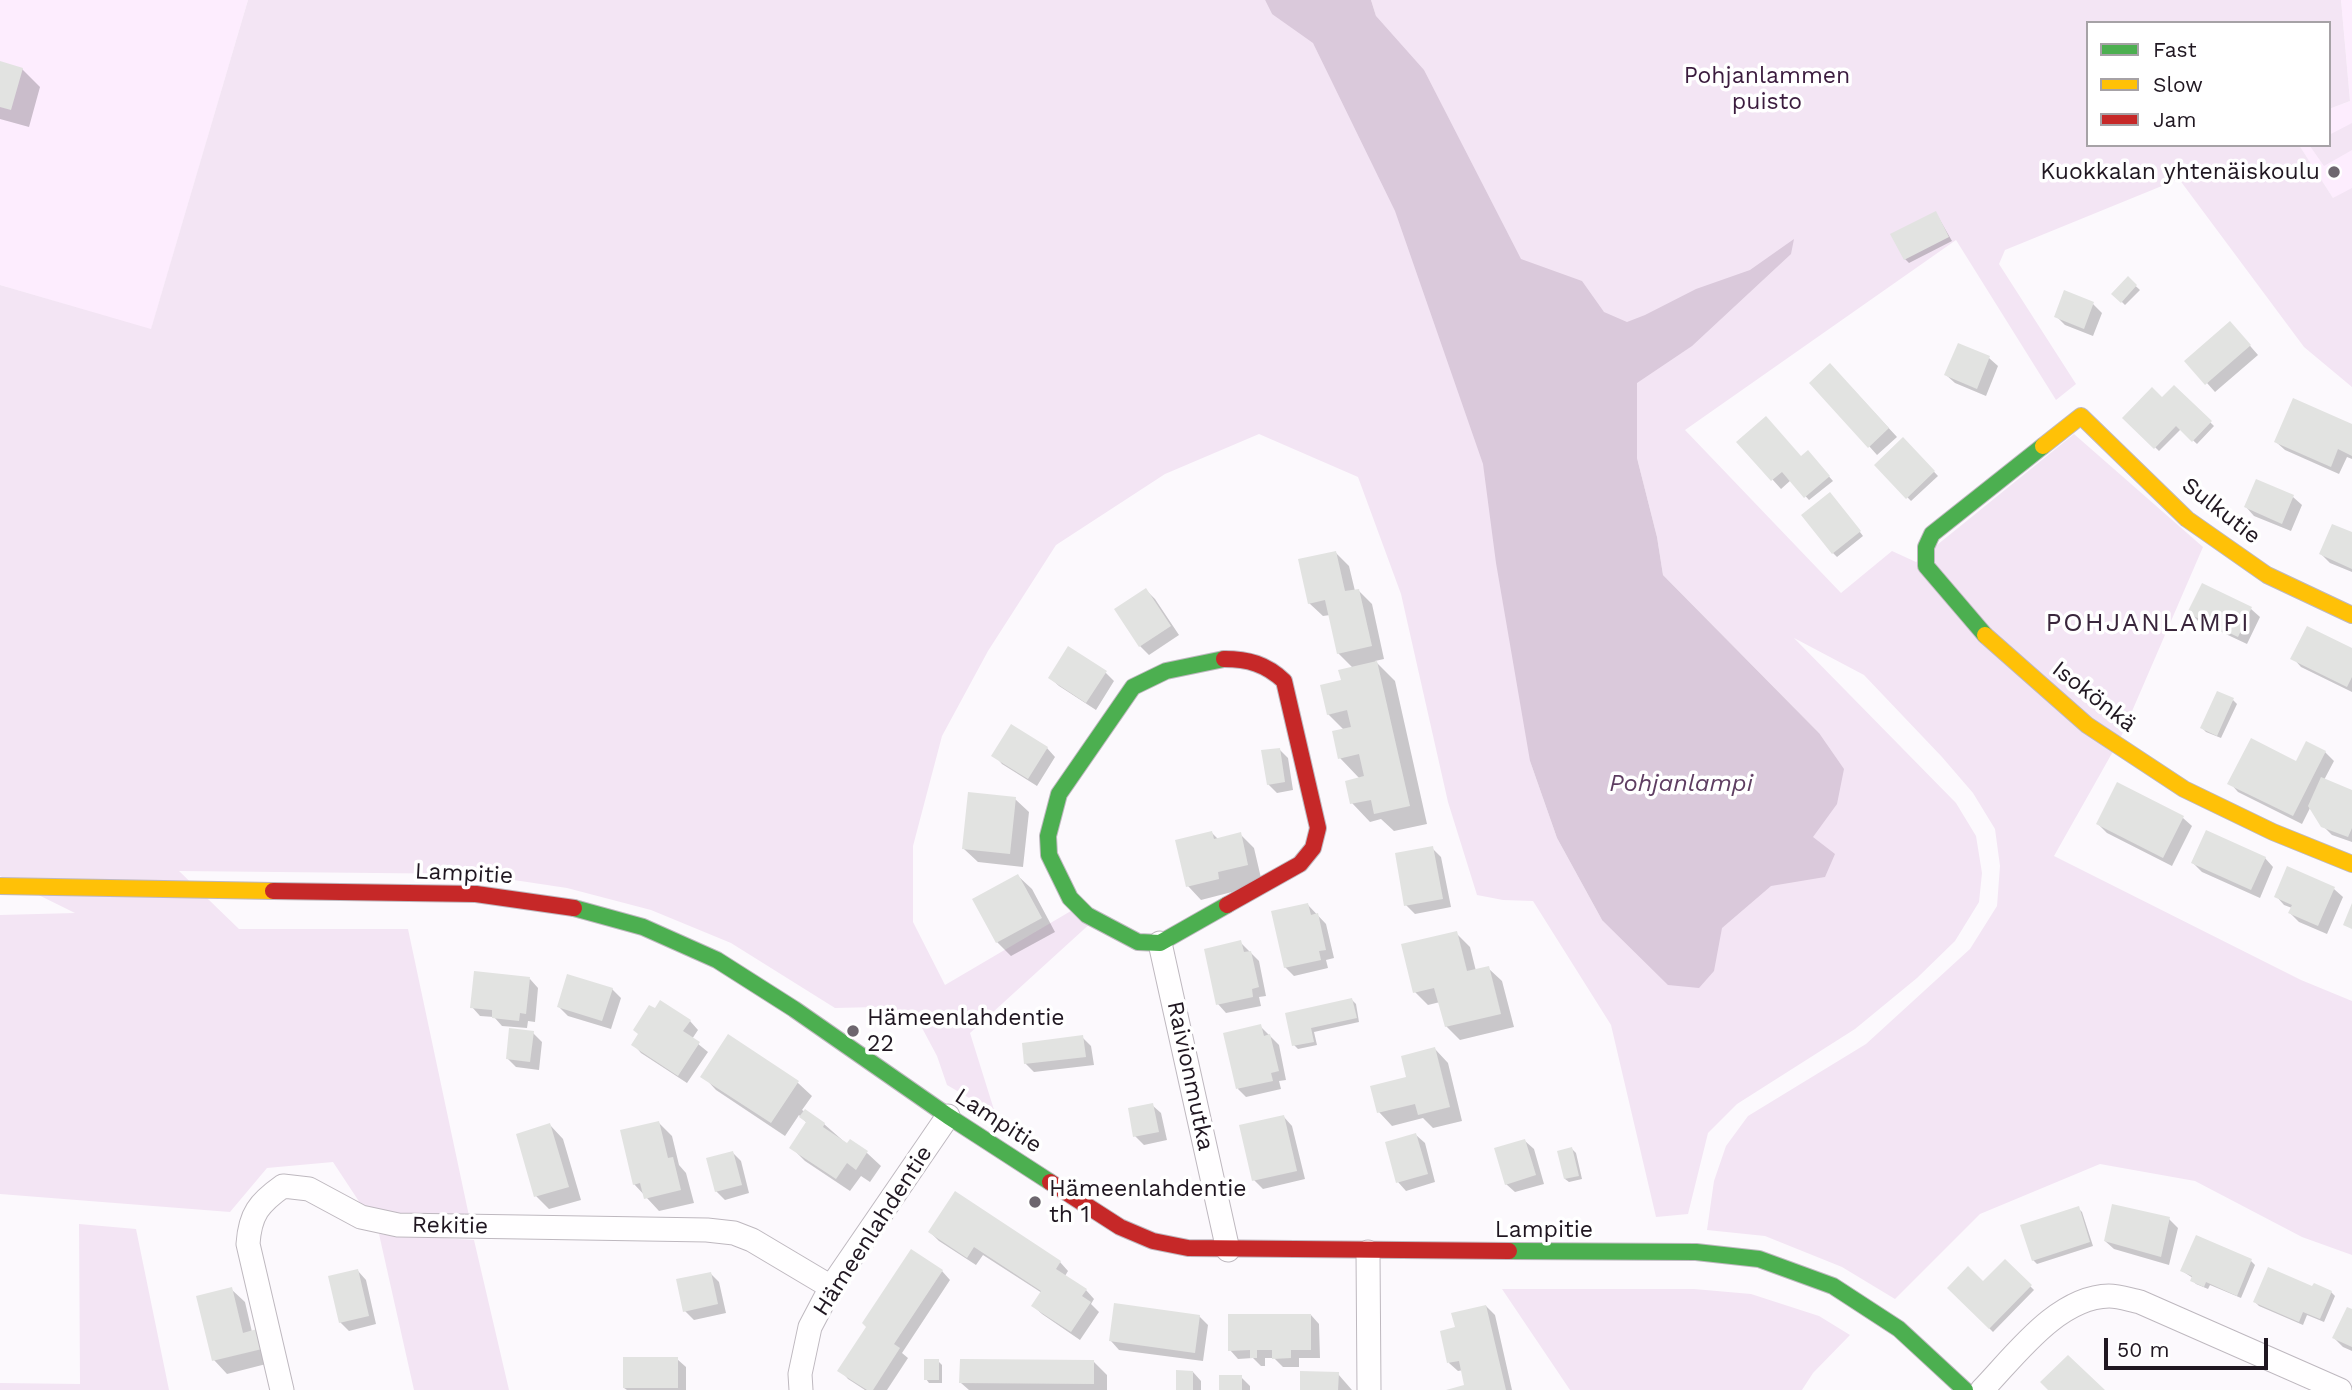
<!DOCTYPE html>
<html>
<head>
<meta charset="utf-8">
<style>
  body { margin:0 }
  #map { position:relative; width:2352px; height:1390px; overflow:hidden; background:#fcf9fd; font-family:"Work Sans",sans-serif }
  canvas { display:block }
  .legend { position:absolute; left:2086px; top:21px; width:245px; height:126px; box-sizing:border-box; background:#fff; border:2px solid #a6a2a6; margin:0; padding:9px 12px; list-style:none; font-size:21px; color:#201721 }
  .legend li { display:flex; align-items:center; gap:14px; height:35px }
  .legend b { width:35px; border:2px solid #a6a2a6 }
  .scale { position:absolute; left:2104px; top:1338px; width:164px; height:32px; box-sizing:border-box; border:4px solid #201721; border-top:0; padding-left:9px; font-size:21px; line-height:24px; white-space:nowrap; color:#201721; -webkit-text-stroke:5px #fff; paint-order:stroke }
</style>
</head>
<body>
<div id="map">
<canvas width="2352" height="1390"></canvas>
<ul class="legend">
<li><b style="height:9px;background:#4caf50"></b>Fast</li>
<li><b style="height:9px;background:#ffc107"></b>Slow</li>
<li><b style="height:9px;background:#c62828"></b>Jam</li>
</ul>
<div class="scale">50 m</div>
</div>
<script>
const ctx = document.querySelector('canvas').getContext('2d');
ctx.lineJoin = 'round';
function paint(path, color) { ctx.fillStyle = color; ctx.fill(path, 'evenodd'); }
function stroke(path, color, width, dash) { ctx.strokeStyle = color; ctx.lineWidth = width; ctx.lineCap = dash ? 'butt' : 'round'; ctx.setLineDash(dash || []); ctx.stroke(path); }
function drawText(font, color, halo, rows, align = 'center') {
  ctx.font = font + ' "Work Sans",sans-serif'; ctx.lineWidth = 7; ctx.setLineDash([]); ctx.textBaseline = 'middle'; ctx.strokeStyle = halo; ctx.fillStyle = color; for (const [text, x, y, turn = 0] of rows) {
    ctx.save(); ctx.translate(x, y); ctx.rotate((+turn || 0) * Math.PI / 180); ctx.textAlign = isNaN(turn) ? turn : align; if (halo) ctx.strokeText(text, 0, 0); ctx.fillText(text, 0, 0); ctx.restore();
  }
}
paint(new Path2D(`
  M0 0H248L151 330 0 285Z
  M2341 0H2352V295L2333 198 2299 145H2329V109L2350 101Z`), '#fdedfe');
paint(new Path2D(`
  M248 0H1265L1272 14 1376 16 1371 0H2341L2350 101 2329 109V23H2088V145H2299L2333 198 2352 188V387L2304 347 2179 179 2005 250 1999 264 2076 384 2056 400 1956 240 1685 430 1841 593 1892 551 1916 562 2074 434 2203 547 2120 739 2054 856 2301 980 2352 1001V1255L2302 1237 2195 1181 2100 1164 1980 1214 1895 1299 1842 1267 1765 1236 1707 1230 1714 1181 1726 1146 1748 1116 1866 1044 1970 949 1997 906 2000 866 1995 829 1973 793 1942 757 1864 675 1794 638 1956 803 1976 836 1982 873 1979 902 1955 941 1917 978 1855 1029 1737 1104 1708 1133 1688 1214 1656 1217 1611 1025 1533 901 1503 900 1477 895 1448 802 1401 594 1358 477 1259 434 1165 474 1056 545 988 651 942 736 913 846V922L945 985 1076 908 1093 921 970 1033 995 1113 947 1085 937 1056 921 1026 877 1007 835 1008 731 943 651 910 567 888 474 874 179 871 239 929H408L469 1216 401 1214 362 1206 333 1162 267 1168 230 1212 0 1194V915L75 913 0 876V285L151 329ZM1637 400V458L1657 537 1663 575 1819 733 1602 920 1557 838 1530 761Z
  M2352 123V150L2324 166 2310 146 2329 145V135Z
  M79 1224 136 1229 169 1390H0V1383L80 1384Z
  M379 1234 474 1240 509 1390H414Z
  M1502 1289H1694L1751 1294 1819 1316 1850 1335 1813 1373 1802 1390H1570Z`), '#f3e5f4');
paint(new Path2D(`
  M1265 0H1371L1376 16 1424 70 1521 259 1582 281 1604 312 1627 322 1645 315 1696 289 1750 270 1794 239 1791 254 1692 346 1637 383V458L1657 537 1663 575 1819 733 1844 769 1837 804 1813 837 1835 854 1825 877 1771 886 1722 928 1714 971 1699 988 1668 985 1602 920 1557 838 1530 761 1496 563 1483 464 1395 211 1313 43 1272 14Z`), '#dac9db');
paint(new Path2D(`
  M0 63 22 69 40 87 29 127 0 119Z
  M1936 213 1952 241 1909 263 1905 259Z
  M2128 279 2140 290 2125 305 2114 294Z
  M2065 293 2093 304 2102 313 2093 336 2065 325 2056 316Z
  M2238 332 2258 355 2215 392 2207 383Z
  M1989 358 1998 366 1986 396 1955 383 1946 375Z
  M1839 374 1897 437 1877 455 1869 446Z
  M2174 387 2214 426 2197 444 2181 429 2159 451 2125 418 2162 400Z
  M2352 426V459L2347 457 2339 474 2285 450 2276 442Z
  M1903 439 1938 476 1911 501 1876 465Z
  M1739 442 1802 457 1811 456 1833 481 1809 500 1791 480 1781 489Z
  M2256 481 2293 497 2302 505 2291 531 2254 516 2246 507Z
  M1834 498 1863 536 1837 557 1833 553Z
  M2352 534V572L2330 563 2321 554Z
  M1336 553 1349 566 1355 591 1358 590 1372 604 1384 659 1375 661 1395 681 1427 824 1394 831 1381 819 1370 822 1352 803 1360 779 1340 758 1344 730 1328 714 1343 682 1353 668 1338 653 1330 615 1323 616 1309 603Z
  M1146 590 1155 599 1179 635 1149 655 1140 646Z
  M2251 609 2260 617 2247 644 2198 621 2190 612Z
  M2352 650V692L2301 667 2293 658Z
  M1105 672 1114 681 1096 710 1059 686 1050 678Z
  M2233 700 2237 704 2221 738 2206 732 2202 728Z
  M1047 748 1055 757 1037 786 1002 764 994 755Z
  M1279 749 1288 758 1293 790 1277 793 1268 784Z
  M2325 752 2334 761 2324 780 2352 792V842L2332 835 2323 826 2311 806 2302 824 2238 792 2230 783Z
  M1015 799 1029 812 1023 867 978 862 964 849Z
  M2183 818 2192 826 2172 866 2107 833 2098 824Z
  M1212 833 1219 840 1240 834 1254 848 1261 878 1232 892 1201 900 1188 886Z
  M1432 848 1441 857 1451 907 1415 914 1406 905Z
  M2265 858 2273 867 2260 898 2202 872 2193 863Z
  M1018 876 1032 889 1055 932 1011 956 997 942 974 899Z
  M2334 889 2343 897 2327 934 2299 922 2290 913 2292 908 2284 905 2276 896Z
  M1308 905 1326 924 1334 958 1326 960 1328 968 1294 976 1285 967Z
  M1456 933 1470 947 1476 971 1488 968 1502 981 1514 1027 1460 1040 1446 1026 1440 1002 1428 1005 1415 992Z
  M1240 942 1259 961 1266 996 1259 997 1261 1006 1226 1013 1218 1004Z
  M530 979 538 988 535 1022 528 1021 527 1028 502 1026 494 1017 480 1016 472 1007Z
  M612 989 621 998 611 1029 568 1016 559 1007Z
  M1352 1000 1356 1004 1359 1022 1314 1032 1317 1045 1298 1049 1294 1045 1287 1014Z
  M690 1021 698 1030 692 1039 708 1052 687 1083 641 1053 633 1044 639 1034Z
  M1260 1026 1279 1045 1286 1080 1279 1081 1281 1089 1246 1097 1238 1089Z
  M533 1033 542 1042 539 1070 516 1067 507 1058Z
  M729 1037 798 1083 812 1096 802 1110 824 1124 848 1145 850 1142 867 1153 881 1166 870 1182 861 1176 850 1191 805 1161 791 1147 807 1123 799 1115 785 1136 716 1090 703 1076Z
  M1082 1037 1091 1046 1094 1065 1034 1072 1025 1063Z
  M1435 1049 1448 1063 1462 1121 1433 1128 1423 1118 1392 1126 1379 1112Z
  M1152 1105 1161 1113 1167 1140 1144 1145 1135 1136Z
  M1284 1117 1292 1126 1305 1179 1263 1189 1254 1180Z
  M659 1123 672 1136 679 1165 686 1173 694 1203 659 1211 634 1184Z
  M550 1125 563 1139 581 1200 549 1209 536 1196Z
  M1416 1135 1425 1143 1435 1182 1406 1191 1398 1182Z
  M1525 1141 1534 1149 1544 1184 1515 1192 1506 1184Z
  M1572 1149 1576 1153 1582 1179 1569 1182 1565 1179Z
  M733 1153 741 1161 749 1193 725 1200 716 1191Z
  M2078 1208 2082 1212 2093 1246 2037 1264 2033 1260Z
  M2169 1219 2178 1228 2169 1265 2114 1249 2105 1241Z
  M930 1232 1060 1262 1068 1271 1065 1276 1086 1290 1094 1299 1091 1304 1099 1312 1080 1340 1042 1314 1033 1306 1042 1293 983 1255 976 1265 939 1241Z
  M2197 1237 2251 1261 2255 1265 2241 1298 2210 1285 2208 1289 2196 1284 2192 1280 2193 1278 2182 1271Z
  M2005 1261 2034 1290 1993 1332 1949 1288 1983 1284Z
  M358 1271 366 1280 376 1324 349 1331 340 1322Z
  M942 1271 950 1280 902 1353 908 1358 887 1390H865L848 1379 840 1370Z
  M711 1274 719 1282 726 1313 694 1320 685 1311Z
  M2313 1288 2331 1292 2335 1296 2324 1322 2307 1315 2303 1325 2259 1306 2255 1302Z
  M231 1289 245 1302 252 1332 274 1362 227 1374 214 1360Z
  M1486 1306 1495 1315 1512 1390H1453L1467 1386 1463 1370 1458 1371 1449 1363 1457 1328Z
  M2352 1311V1351L2343 1347 2334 1338Z
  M1311 1315 1319 1324 1320 1358H1299V1367H1283L1274 1358H1265V1366H1261L1253 1358 1238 1359 1230 1350Z
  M1199 1316 1208 1325 1203 1361 1119 1350 1111 1341Z
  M677 1359 686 1367V1390H627L624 1388Z
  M938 1361 942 1365V1383H929L926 1379Z
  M1094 1362 1107 1375V1390H969L961 1383Z
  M1193 1372 1201 1381V1390H1177Z
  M1338 1374 1352 1390H1301Z
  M1241 1377 1250 1386V1390H1221Z`), '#0003');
paint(new Path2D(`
  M0 61 23 68 11 110 0 107Z
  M1936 211 1949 237 1904 260 1890 234Z
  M2128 276 2137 285 2121 303 2111 294Z
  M2064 290 2094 302 2084 329 2054 317Z
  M2230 321 2251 345 2205 385 2184 361Z
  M1958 343 1990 356 1977 389 1944 375Z
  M1830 363 1889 428 1868 448 1809 383Z
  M2174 385 2212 421 2192 442 2176 426 2154 449 2122 418 2152 387 2162 397Z
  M2293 398 2352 424V456L2338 449 2331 467 2274 442Z
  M1766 416 1801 456 1808 450 1830 476 1804 498 1782 472 1771 481 1736 442Z
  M1903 437 1935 471 1906 499 1874 465Z
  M2256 479 2294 495 2282 524 2244 507Z
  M1830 492 1861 531 1832 554 1801 515Z
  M2332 524 2352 532V569L2319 554Z
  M1336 551 1345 591 1359 589 1372 646 1337 654 1325 600 1308 604 1298 559Z
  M2202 583 2252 607 2238 637 2187 613Z
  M1146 588 1171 626 1139 647 1114 609Z
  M2307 626 2352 648V677L2347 687 2290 659Z
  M1068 646 1107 671 1086 703 1048 678Z
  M1377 661 1410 806 1374 814 1371 800 1350 804 1345 781 1364 776 1359 754 1338 759 1332 731 1351 727 1347 710 1327 715 1320 685 1341 680 1338 670Z
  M2217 691 2234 698 2217 736 2200 728Z
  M1011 724 1048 747 1028 779 991 756Z
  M2251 738 2296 761 2306 741 2326 751 2293 816 2227 784Z
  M1280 748 1285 782 1267 785 1261 750Z
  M2321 777 2352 790V828L2348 837 2321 827 2308 806Z
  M2117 782 2184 816 2163 858 2096 824Z
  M968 792 1016 797 1010 854 962 849Z
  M2206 830 2266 857 2251 890 2191 863Z
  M1212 831 1214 839 1241 832 1248 865 1218 872 1219 879 1186 887 1175 840Z
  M1433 846 1443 899 1404 906 1395 853Z
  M2287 866 2335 887 2318 926 2288 913 2292 905 2274 897Z
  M1018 874 1042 918 996 943 972 899Z
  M1308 903 1311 915 1318 913 1326 950 1319 951 1321 960 1284 968 1271 911Z
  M2352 903V929L2343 925Z
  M1457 931 1467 971 1489 966 1501 1014 1445 1027 1434 988 1413 993 1401 944Z
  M1241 940 1244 952 1251 951 1259 987 1252 989 1253 997 1216 1005 1204 949Z
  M474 971 530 977 526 1014 520 1013 519 1021 492 1018V1010L470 1008Z
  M567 974 613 988 602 1021 557 1007Z
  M1352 998 1357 1018 1311 1028 1314 1042 1292 1046 1285 1013Z
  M660 1000 691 1020 683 1031 700 1042 678 1076 631 1045 638 1034 633 1030 649 1005 655 1008Z
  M1261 1024 1264 1036 1270 1034 1279 1071 1271 1073 1273 1081 1236 1089 1223 1033Z
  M509 1028 534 1031 530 1062 506 1059Z
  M728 1034 799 1081 771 1123 700 1077Z
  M1083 1035 1086 1057 1024 1064 1022 1043Z
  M1435 1047 1450 1107 1418 1115 1415 1104 1377 1113 1370 1086 1406 1077 1401 1056Z
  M1153 1103 1159 1132 1133 1137 1128 1108Z
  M805 1109 825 1123 823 1127 847 1143 850 1139 868 1151 856 1170 847 1163 836 1179 789 1148 806 1122 799 1117Z
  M1284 1115 1297 1171 1252 1181 1239 1125Z
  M659 1121 668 1158 673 1157 681 1190 644 1199 640 1183 633 1185 620 1130Z
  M550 1123 569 1187 534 1197 516 1134Z
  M1416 1133 1428 1174 1396 1183 1385 1142Z
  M1525 1139 1536 1175 1505 1185 1494 1148Z
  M1572 1147 1579 1176 1564 1179 1557 1151Z
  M733 1151 742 1185 715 1192 706 1158Z
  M955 1191 1061 1261 1056 1269 1087 1289 1082 1296 1091 1302 1071 1332 1031 1306 1041 1291 974 1247 967 1258 928 1232Z
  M2112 1204 2170 1217 2161 1257 2104 1241Z
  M2079 1206 2090 1242 2032 1261 2020 1225Z
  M2196 1235 2252 1259 2237 1296 2206 1282 2204 1287 2190 1281 2192 1276 2180 1271Z
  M911 1249 943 1270 894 1344 900 1348 873 1390H867L837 1371 866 1327 862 1323Z
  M2005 1259 2032 1285 1989 1329 1947 1288 1968 1266 1983 1281Z
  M2268 1267 2312 1286 2314 1283 2332 1291 2320 1319 2303 1312 2299 1322 2253 1302Z
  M358 1269 369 1316 339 1323 328 1276Z
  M711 1272 718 1304 683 1312 676 1279Z
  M232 1287 243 1333 257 1329 262 1349 212 1361 196 1296Z
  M1114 1303 1200 1315 1195 1353 1109 1341Z
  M1486 1305 1506 1390H1446L1464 1385 1459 1361 1447 1363 1440 1331 1455 1327 1451 1313Z
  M2347 1307 2352 1309V1347L2332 1338Z
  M1228 1314H1311V1350H1291V1358L1272 1359V1350H1257V1358H1250V1350L1228 1351Z
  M2068 1355 2105 1390H2048L2040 1382Z
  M623 1357H678V1388H623Z
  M924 1359H939V1380H924Z
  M960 1359 1094 1360V1384L959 1383Z
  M1176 1370 1193 1371V1390H1176Z
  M1300 1371 1339 1372 1338 1390H1300Z
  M1219 1375H1242V1390H1219Z`), '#e2e3e1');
const street = new Path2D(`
  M1160 943 1228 1250
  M1368 1252 1369 1390
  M282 1390 248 1244C250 1214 259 1203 283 1186L309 1189 361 1217 398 1225 707 1230 734 1233 752 1240 831 1287
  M801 1390 800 1374 810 1327 831 1287 948 1116
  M1982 1390C2015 1356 2057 1297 2109 1296 2119 1296 2130 1300 2140 1302L2340 1390`);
const fast = new Path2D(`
  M1985 635 1926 566V547L1932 534 2043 446
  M1224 659 1166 671 1133 687 1059 794 1048 836 1049 855 1070 898 1087 915 1138 942 1160 943 1227 905
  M574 908 643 927 717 960 794 1009 948 1116 1050 1182
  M1509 1251 1696 1252 1759 1259 1833 1286 1899 1329 1965 1390`);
const slow = new Path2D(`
  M2043 446 2081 416 2187 519 2267 575 2352 615
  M1985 635 2087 725 2184 789 2273 832 2352 864
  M0 886 273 891`);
const jam = new Path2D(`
  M1224 659C1248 659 1266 664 1284 681L1318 828 1313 848 1300 864 1227 905
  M273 891 476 894 574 908
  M1050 1182 1120 1227 1153 1241 1188 1248 1509 1251`);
stroke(street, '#beb8bf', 25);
stroke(fast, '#beb8bf', 18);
stroke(slow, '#beb8bf', 18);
stroke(jam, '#beb8bf', 18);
stroke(street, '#fffeff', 23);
stroke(fast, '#4caf50', 16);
stroke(slow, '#ffc107', 16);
stroke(jam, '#c62828', 16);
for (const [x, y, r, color] of [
  [2334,172,7,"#6d666e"],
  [853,1031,7,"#6d666e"],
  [1035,1202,7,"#6d666e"]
]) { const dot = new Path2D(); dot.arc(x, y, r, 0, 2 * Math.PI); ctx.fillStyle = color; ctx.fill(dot); stroke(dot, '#fff', 2.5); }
drawText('23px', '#3b1c3e', '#fff', [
  ["Pohjanlammen",1767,76],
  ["puisto",1767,102]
]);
drawText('23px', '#201721', '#fff', [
  ["Kuokkalan yhtenäiskoulu",2320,172,"right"],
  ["Hämeenlahdentie",867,1018],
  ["22",867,1044],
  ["Hämeenlahdentie",1049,1189],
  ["th 1",1049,1215]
], 'left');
drawText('23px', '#201721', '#fff', [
  ["Sulkutie",2221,511,38],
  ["Isokönkä",2094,697,38],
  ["Lampitie",464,874,3],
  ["Raivionmutka",1190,1076,78],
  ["Lampitie",998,1121,33],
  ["Rekitie",450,1226,1],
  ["Lampitie",1544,1230],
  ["Hämeenlahdentie",873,1231,-57]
]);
drawText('italic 24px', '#5e3d61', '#fff', [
  ["Pohjanlampi",1681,784]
]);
ctx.letterSpacing = '2px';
drawText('26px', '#3a263c', '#fff', [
  ["POHJANLAMPI",2148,623]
]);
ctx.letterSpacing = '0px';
</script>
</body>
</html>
